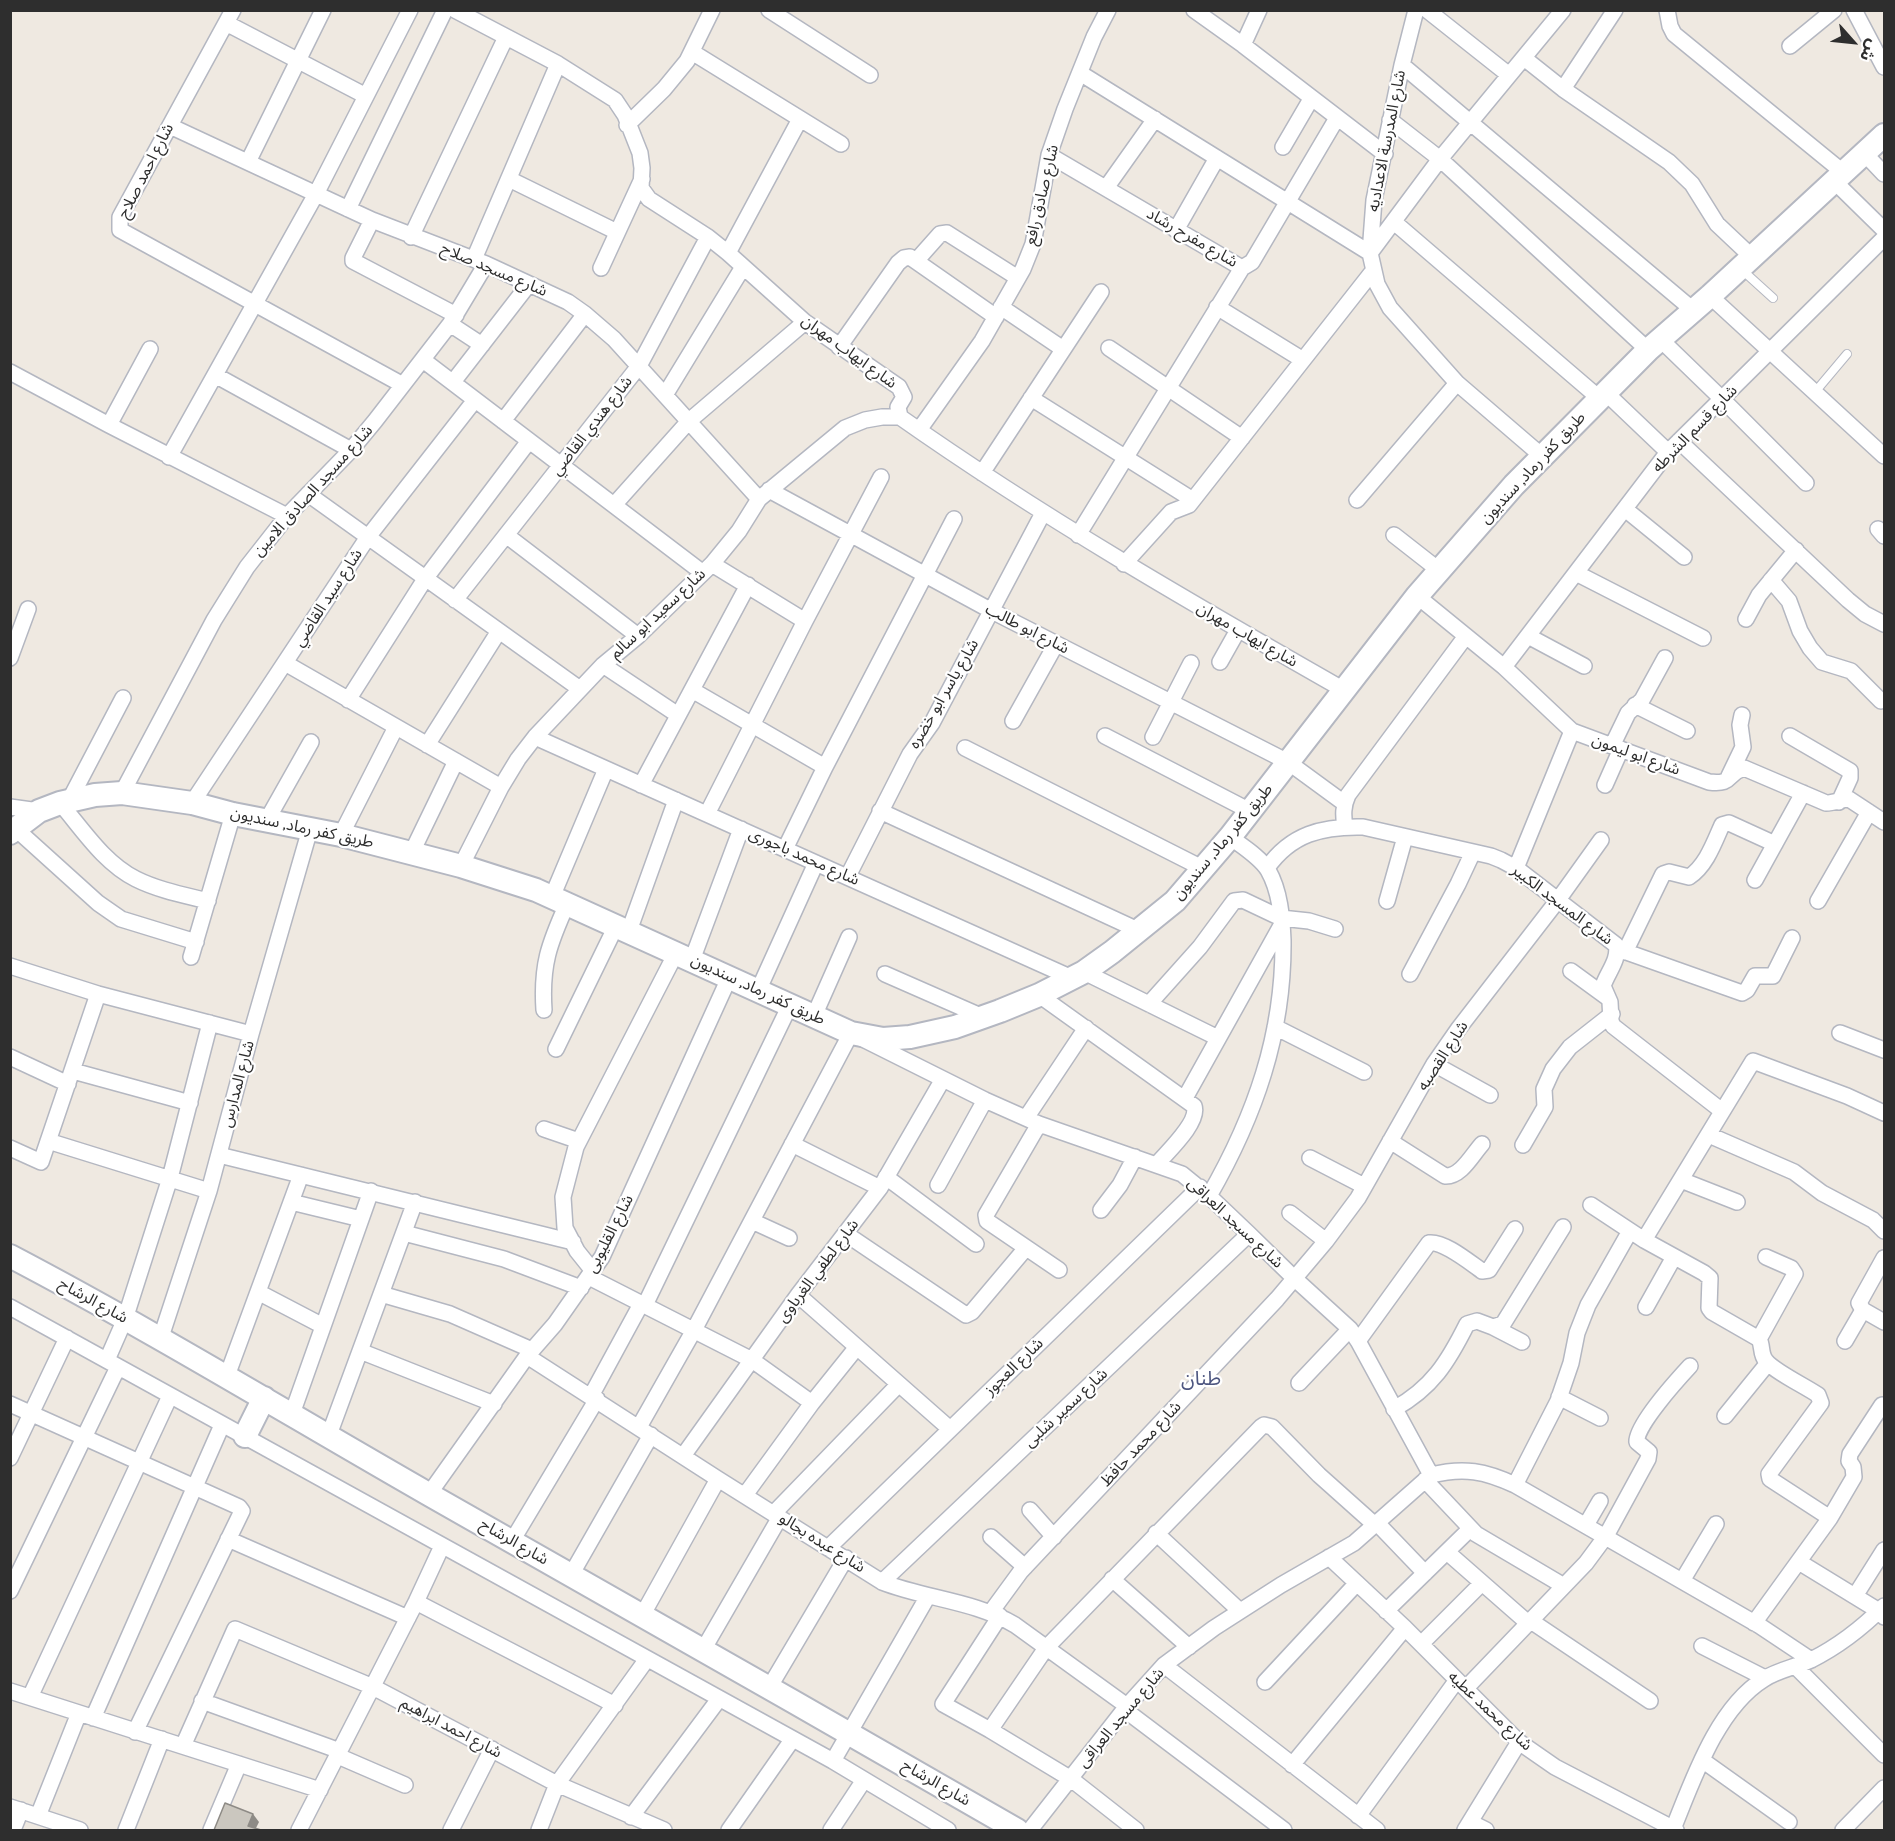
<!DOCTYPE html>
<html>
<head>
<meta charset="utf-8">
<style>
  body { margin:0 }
  #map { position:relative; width:1895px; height:1841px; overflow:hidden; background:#efe9e1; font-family:Karla,"Noto Sans Arabic",sans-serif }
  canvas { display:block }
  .frame { position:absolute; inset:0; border:12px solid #2e2e2e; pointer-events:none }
  .north { position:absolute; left:1823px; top:12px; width:60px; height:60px; -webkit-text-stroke:4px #fff; paint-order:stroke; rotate:117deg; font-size:16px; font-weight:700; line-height:24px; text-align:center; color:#2e2e2e }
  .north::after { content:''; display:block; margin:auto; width:21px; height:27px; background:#2e2e2e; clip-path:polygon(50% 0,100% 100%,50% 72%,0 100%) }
</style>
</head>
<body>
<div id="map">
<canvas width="1895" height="1841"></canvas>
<div class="frame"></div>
<div class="north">ش</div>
</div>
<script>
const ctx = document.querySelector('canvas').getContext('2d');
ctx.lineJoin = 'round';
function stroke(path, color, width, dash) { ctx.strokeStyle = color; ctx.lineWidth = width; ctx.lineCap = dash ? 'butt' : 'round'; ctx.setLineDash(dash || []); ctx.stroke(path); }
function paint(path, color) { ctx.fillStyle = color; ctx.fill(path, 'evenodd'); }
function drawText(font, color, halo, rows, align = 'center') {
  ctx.font = font + ' Karla,"Noto Sans Arabic",sans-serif'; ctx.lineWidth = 4.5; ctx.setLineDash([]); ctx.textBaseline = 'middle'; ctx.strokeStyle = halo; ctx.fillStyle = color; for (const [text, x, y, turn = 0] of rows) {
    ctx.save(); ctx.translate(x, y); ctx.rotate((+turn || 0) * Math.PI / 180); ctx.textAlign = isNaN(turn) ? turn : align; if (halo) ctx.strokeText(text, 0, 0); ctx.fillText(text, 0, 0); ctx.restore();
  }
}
const lane = new Path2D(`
  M1741 269 1773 298
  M1815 392 1847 354`);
const street = new Path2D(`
  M233 10 120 217V230L403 385
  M455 10 558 64 615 100 625 115 640 153 642 168 641 188 649 199 708 237 728 253 805 322 899 387 904 397 898 407 900 417C1042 517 1193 604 1344 690
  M769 10 870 75
  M1194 10 1243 45 1385 154
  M1416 10 1402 65 1374 200 1370 253 1377 284 1390 308 1457 383 1542 456
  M1427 10 1509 75
  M1667 10 1670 26 1674 34 1844 173
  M1854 10 1884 67
  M226 23 366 96
  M1243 45 1259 10
  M1790 46 1834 10
  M692 52 841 144
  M1524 58 1563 89 1669 162 1692 184 1717 224 1752 257
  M1402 65 1693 310
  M1080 73 1370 253 1440 159 1563 10
  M1563 89 1615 10
  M1390 120 1440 159 1648 350
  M627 125 664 89 687 61 712 10
  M170 126 372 220 486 264 568 302 585 314 614 339 759 499
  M1283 147 1311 99
  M1865 154 1884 174
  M1049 155 1242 268 1252 262 1337 118
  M248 162 323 10
  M509 179 617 232
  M1834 181 1884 230
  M1106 188 1155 119
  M348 209 445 10
  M372 220 353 258V261L456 315
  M1394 222 1599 398
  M1176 230 1217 158
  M411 237 506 37
  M728 253 800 119
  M474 259 558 64
  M916 261 940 234 947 233 1018 278
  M601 268 642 179
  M1710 296 1884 456
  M1001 307 1063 349
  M1217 307 1303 360
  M450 324 482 345
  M1660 339 1722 399 1806 483
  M839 347 898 263 904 258 910 257 996 317
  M1109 348 1242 438
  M423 360 703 573
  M10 372 109 425 287 516
  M215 375 351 450
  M453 382 529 284
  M1605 392 1668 452
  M665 395 743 267
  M1031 398 1193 500
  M503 421 585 314
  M109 425 150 349
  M919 430 982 341 1023 269 1033 244 1049 155 1065 109 1094 37 1108 10
  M1679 441 1848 600 1865 614 1884 624
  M169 457 316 194 410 10
  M982 473 1101 292
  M769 490 990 610 1288 762 1344 803
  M308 494 580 689
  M1357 500 1457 383
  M614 505 689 421 805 322
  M1625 509 1684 557
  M1878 529 1884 536
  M506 535 638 636
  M1078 535 1242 268
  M1394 535 1440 571
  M712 564 805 621
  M1124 564 1171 512 1189 505 1373 271
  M1576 573 1703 638
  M1771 580 1789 601 1800 631 1810 648 1822 662 1851 671 1881 701
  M1417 596 1504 667 1572 731 1709 782C1734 785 1725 774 1744 768L1826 803C1835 803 1841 799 1849 799L1884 822
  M455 600 639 366 708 237
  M1746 619 1759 595 1796 550
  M1528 636 1584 666
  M10 658 28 609
  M1220 662 1238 630
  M285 663 501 787
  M603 665 678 715
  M1504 667 1668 452 1884 238
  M692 690 825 767
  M348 700 425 579 529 441
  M1635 705 1687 731
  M1013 721 1056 644
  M1105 736 1250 811
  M1790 736 1850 771V778L1839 802
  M535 737 1072 978
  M1153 737 1191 663
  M427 745 499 631
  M1612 746 1628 713 1642 700 1665 658
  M965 748 1204 869
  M1729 776 1743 747 1740 725 1742 715
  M641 785 748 585
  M1605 785 1621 749
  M122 793 214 620 247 567 287 516 351 450 375 421 450 324 486 264
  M69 801 123 698
  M60 803C83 830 104 863 136 879 158 890 184 895 208 901
  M192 803 368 537 475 400
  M10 807 39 811
  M880 811 1140 931
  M707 814 805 621 881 477
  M267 820 311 742
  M1345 827C1343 815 1343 806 1348 795L1466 636
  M16 829 98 903 121 919 196 942
  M341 835 396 727
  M785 849 825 767 954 519
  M411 854 456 761
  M461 866 501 787 518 759 535 737 603 665 638 636 712 564 739 531 759 499 845 428 865 420 882 417H900
  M1267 868C1291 834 1322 826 1363 827L1491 856 1501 860 1516 868 1616 945C1620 959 1607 973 1603 986L1610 1002 1611 1021 1613 1026 1722 1111
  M1516 868 1572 731
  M848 876 910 754 932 723 1043 513
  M1755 880 1803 793
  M552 897 606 769
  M1387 901 1405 837
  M1818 901 1869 812
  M629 931 676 800
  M1618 949 1742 993 1747 990 1755 976H1773L1792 938
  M1625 952 1663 874 1669 872 1689 877C1706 866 1714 843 1722 825L1729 823 1775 844
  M191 957 233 814
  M692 960 741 829
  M10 966 98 994 251 1034
  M1571 971 1608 998
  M1084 972 1218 1038
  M885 974 983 1017
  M1410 974 1458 884 1473 852
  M758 991 816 863
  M1039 995 1194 1106C1200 1122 1167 1152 1157 1164
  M1149 1004 1200 947 1234 901 1243 900 1281 918 1309 921 1335 929
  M544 1010C541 965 549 944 567 904
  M814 1016 849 937
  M1275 1027 1364 1072
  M1840 1033 1884 1050
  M556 1049 616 926
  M10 1057 68 1084
  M1434 1064 1490 1095
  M73 1071 190 1103
  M1185 1098 1282 924
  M1026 1118 1086 1028
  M1039 1124 986 1215 987 1221 1059 1270
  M544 1129 579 1141
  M1709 1135 1794 1172 1822 1193 1873 1220 1884 1231
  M48 1141 209 1191
  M1390 1141 1445 1176C1461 1177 1472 1155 1482 1144
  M792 1144 880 1188
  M1523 1145 1545 1107 1544 1089 1553 1069 1570 1047 1612 1014
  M10 1148 41 1162 98 994
  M219 1155 573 1242
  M1310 1158 1364 1186
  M886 1177 976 1244
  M1681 1180 1737 1202
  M938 1185 985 1100
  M1209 1196C1255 1116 1284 1034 1283 940 1282 917 1280 891 1268 870 1260 857 1242 846 1230 837
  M291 1202 361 1219
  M1591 1205 1644 1240 1704 1273 1710 1278 1709 1308 1712 1312 1759 1339C1763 1346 1760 1354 1766 1361 1775 1372 1805 1386 1818 1395L1821 1403 1769 1474 1770 1479 1830 1518
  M1101 1210 1120 1185 1135 1157
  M1290 1213 1326 1241
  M752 1221 789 1238
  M404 1233 504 1259 581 1288
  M846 1234 966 1315 972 1312 1026 1248
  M1644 1240 1753 1061 1847 1096 1884 1113
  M1884 1258 1859 1303 1863 1310 1884 1322
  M593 1271 577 1251 565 1228 563 1197 576 1147 676 953
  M589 1277 752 1360 812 1403
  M258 1292 323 1326
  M381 1294 450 1314 532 1350
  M798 1295 950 1429
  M645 1305 790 1005
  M10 1307 833 1761 948 1830
  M1646 1307 1674 1257
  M1493 1327 1522 1342
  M161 1337 209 1191 251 1034 310 829
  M1759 1339 1795 1274 1791 1268 1766 1257
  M1358 1341 1429 1243C1444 1241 1469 1262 1482 1271L1489 1270 1515 1229
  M1845 1341 1863 1310
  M360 1351 494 1404
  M527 1356 718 1479 882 1582C926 1599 975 1601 1015 1625L1127 1706
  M107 1360 125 1319 170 1178 210 1023
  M227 1376 301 1175
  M1299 1383 1350 1329
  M591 1396 641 1304
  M1559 1397 1600 1418
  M10 1404 239 1507 242 1511 135 1732
  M1394 1409C1432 1388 1448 1362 1467 1324L1477 1321 1493 1327 1503 1324 1563 1227
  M292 1414 371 1191
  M1725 1416 1768 1363
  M639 1427 694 1330 851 1033 985 1100 1039 1124 1182 1174 1209 1196 1249 1234 1294 1278 1350 1329 1358 1341 1431 1475
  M329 1435 415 1202
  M683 1456 798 1295 880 1188 943 1079
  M10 1458 67 1338
  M1425 1480 1476 1534 1564 1586
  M1515 1485 1558 1401 1571 1363 1577 1333 1588 1305 1630 1231
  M429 1494 527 1356 555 1324 602 1257 729 978
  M745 1495 812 1403 857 1347
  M1030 1510 1054 1537
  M774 1513 899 1384
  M1377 1523 1425 1573
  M1586 1525 1600 1501
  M1156 1533 1240 1611
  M991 1537 1025 1567
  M228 1539 408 1618
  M512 1541 597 1399
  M828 1548 1200 1187
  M1447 1552 1528 1623
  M1329 1557 1405 1628 1519 1742 1555 1767 1676 1830
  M1799 1562 1879 1611 1884 1617
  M571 1575 651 1435
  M1112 1579 1189 1647
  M1682 1581 1716 1524
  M882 1582 1249 1234
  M10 1591 118 1367
  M1855 1596 1884 1550
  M416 1602 615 1705
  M1386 1611 1470 1529
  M991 1612 1021 1571 1277 1299 1326 1241 1358 1198 1434 1064 1459 1028 1558 900 1601 840
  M643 1614 718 1479
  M1000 1616 943 1704 990 1730 1071 1779 1136 1830
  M1531 1621 1650 1701
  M1754 1623 1830 1518 1854 1477 1853 1467 1849 1461 1850 1454 1882 1405
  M1421 1644 1482 1583
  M1702 1646 1765 1678
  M703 1650 780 1517
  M1164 1665 1377 1830
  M1795 1666 1884 1755
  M1265 1682 1357 1583
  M769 1688 846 1558
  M1466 1688 1586 1563 1606 1536 1648 1459 1649 1452 1637 1442C1635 1426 1678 1379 1690 1366
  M10 1691 320 1790
  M30 1697 170 1396
  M202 1701 340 1751
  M1125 1710 1284 1830
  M93 1718 222 1425
  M990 1730 1046 1648 1261 1427 1264 1425 1272 1427 1319 1475 1375 1525
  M183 1746 235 1629 373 1687 557 1784 664 1830
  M338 1756 405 1785
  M1702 1760 1789 1822
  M833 1761 928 1596
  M1292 1765 1405 1628
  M10 1807 80 1830
  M38 1816 79 1713
  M1358 1816 1457 1680
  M631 1817 719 1699
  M1470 1822 1486 1830
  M1673 1829C1693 1780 1717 1708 1764 1679 1778 1670 1796 1667 1811 1660 1837 1647 1863 1627 1884 1606
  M13 1830 21 1810
  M126 1830 162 1739
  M211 1830 239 1764
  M299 1830 416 1602 442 1546
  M451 1830 492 1749
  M539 1830 557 1784 647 1659
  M729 1830 792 1740
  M831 1830 864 1780
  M1030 1830 1127 1706 1164 1665 1214 1628 1281 1585 1354 1543 1431 1475C1464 1467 1485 1471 1515 1485L1760 1626 1811 1660
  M1465 1830 1519 1742
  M1843 1830 1884 1788`);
const secondary = new Path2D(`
  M10 833 39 811 60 803 95 795 122 793 192 803 233 814 341 835 461 866 536 890 851 1033 883 1039 910 1037 955 1027 1000 1011 1039 995 1084 972 1112 952 1175 901 1230 837 1417 596 1514 485 1648 350 1710 296 1884 135
  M10 1256C153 1331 290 1415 430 1495 626 1607 822 1717 1017 1830
  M245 1436 264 1398`);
stroke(lane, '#b4b7c1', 10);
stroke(street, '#b4b7c1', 18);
stroke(secondary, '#b4b7c1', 26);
stroke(lane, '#fff', 8);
stroke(street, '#fff', 15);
stroke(secondary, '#fff', 22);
paint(new Path2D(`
  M253 1814 259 1822 255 1830 248 1826Z`), '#8e8b86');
const building = new Path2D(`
  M225 1803 253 1814 248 1826 261 1830H214Z`);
paint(building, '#cbc7bf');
stroke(building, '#8e8b86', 1.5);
drawText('16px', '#2e2e2e', '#fff', [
  ["شارع المدرسة الاعداديه",1387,141,-79],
  ["شارع احمد صلاح",146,171,-63],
  ["شارع صادق رافع",1042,195,-77],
  ["شارع مفرح رشاد",1192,238,30],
  ["شارع مسجد صلاح",494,270,23],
  ["شارع ايهاب مهران",849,352,36],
  ["شارع هندي القاضي",592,426,-52],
  ["شارع قسم الشرطه",1695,429,-46],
  ["طريق كفر رماد, سنديون",1533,468,-47],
  ["شارع مسجد الصادق الامين",313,491,-48],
  ["شارع سيد القاضي",328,598,-57],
  ["شارع سعيد ابو سالم",658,614,-43],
  ["شارع ابو طالب",1027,629,27],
  ["شارع ايهاب مهران",1247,635,30],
  ["شارع ياسر ابو خضره",944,694,-60],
  ["شارع ابو ليمون",1636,755,20],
  ["طريق كفر رماد, سنديون",302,828,12],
  ["طريق كفر رماد, سنديون",1223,842,-50],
  ["شارع محمد باجورى",804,857,24],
  ["شارع المسجد الكبير",1562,905,37],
  ["طريق كفر رماد, سنديون",758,990,25],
  ["شارع القصبه",1443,1056,-57],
  ["شارع المدارس",238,1084,-75],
  ["شارع مسجد العراقى",1235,1223,43],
  ["شارع القليوبى",610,1234,-63],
  ["شارع لطفي الغرباوى",818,1271,-53],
  ["شارع الرشاح",93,1301,29],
  ["شارع العجوز",1014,1367,-44],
  ["شارع سمير شلبى",1066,1408,-43],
  ["شارع محمد حافظ",1141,1444,-47],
  ["شارع الرشاح",514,1542,30],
  ["شارع عبده بجالو",822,1543,32],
  ["شارع محمد عطيه",1490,1711,43],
  ["شارع مسجد العراقى",1121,1718,-50],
  ["شارع احمد ابراهيم",451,1728,28],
  ["شارع الرشاح",936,1783,30]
]);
drawText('20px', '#4d5680', '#fff', [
  ["طنان",1201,1379]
]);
</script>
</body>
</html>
